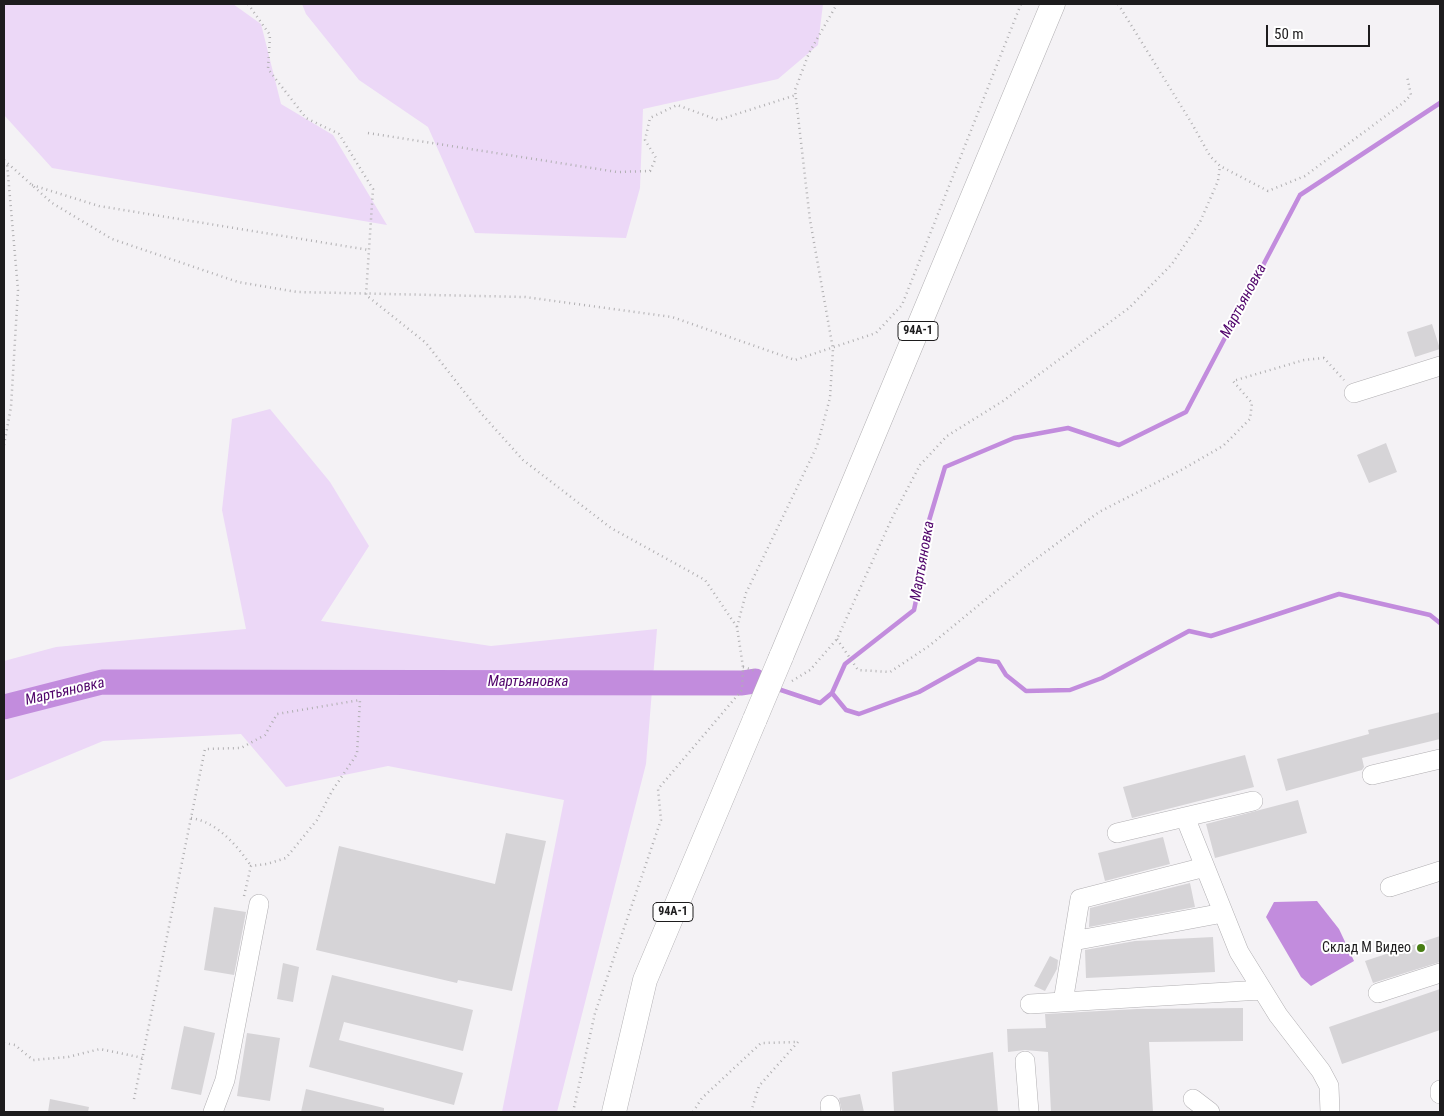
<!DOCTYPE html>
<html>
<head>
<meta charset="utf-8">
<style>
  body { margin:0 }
  #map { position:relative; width:1444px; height:1116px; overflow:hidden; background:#f4f2f5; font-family:"Roboto Condensed",sans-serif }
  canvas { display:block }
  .frame { position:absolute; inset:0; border:5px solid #1d1c1d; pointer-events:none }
  .scale { position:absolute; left:1266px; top:25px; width:104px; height:22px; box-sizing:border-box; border:2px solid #1d1c1d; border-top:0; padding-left:6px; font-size:15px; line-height:18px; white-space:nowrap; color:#1d1c1d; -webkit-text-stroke:4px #fff; paint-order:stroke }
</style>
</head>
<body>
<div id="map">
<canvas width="1444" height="1116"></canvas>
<div class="frame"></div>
<div class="scale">50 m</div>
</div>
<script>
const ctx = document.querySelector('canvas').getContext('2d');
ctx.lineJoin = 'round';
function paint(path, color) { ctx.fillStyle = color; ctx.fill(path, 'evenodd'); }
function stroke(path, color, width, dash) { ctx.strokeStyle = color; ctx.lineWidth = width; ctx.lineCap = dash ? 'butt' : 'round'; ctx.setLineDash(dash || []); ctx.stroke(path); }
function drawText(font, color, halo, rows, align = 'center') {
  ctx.font = font + ' "Roboto Condensed",sans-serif'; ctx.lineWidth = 4; ctx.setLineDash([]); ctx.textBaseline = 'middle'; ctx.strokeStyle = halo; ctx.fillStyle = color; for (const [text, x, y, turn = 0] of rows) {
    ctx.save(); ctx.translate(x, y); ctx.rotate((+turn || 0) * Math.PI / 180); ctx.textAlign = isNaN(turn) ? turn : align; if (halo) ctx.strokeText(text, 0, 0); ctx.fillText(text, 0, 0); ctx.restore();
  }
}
paint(new Path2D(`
  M4 4H233L261 24 281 104 333 135 387 225 52 168 4 115Z
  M302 4H823L818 45 778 79 643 109 640 188 626 238 475 233 428 127 359 80 306 14Z
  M270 409 330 482 369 546 321 621 491 646 657 629 646 764 557 1112H502L564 800 388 766 286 787 241 734 103 741 9 780H4V661L56 647 246 629 222 510 232 419Z`), '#ecd8f7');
paint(new Path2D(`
  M1317 901 1339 929 1354 961 1311 986 1301 977 1266 917 1274 902Z`), '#c28cdd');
stroke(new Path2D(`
  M775 688 820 703 832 693 845 664 914 610 926 553 928 524 945 467 1014 438 1068 428 1119 445 1186 412 1300 195 1440 103
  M832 693 846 710 859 714 919 692 978 659 998 662 1006 675 1026 691 1070 690 1102 678 1189 631 1211 636 1339 594 1430 615 1440 623`), '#c28cdd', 4.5);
stroke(new Path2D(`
  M4 707 102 682 742 683 755 681`), '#c28cdd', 25);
paint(new Path2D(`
  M1432 324 1440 349 1415 357 1407 332Z
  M1386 443 1397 472 1369 483 1357 455Z
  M1440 712V739L1362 758 1364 767 1362 770 1286 791 1277 759 1369 734 1368 730Z
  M1245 755 1254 787 1132 818 1123 787Z
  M1298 800 1307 833 1215 858 1206 824Z
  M506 833 546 841 512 991 458 980 457 983 316 950 339 846 495 884Z
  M1163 837 1170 864 1105 881 1098 853Z
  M1190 883 1195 907 1089 927 1090 908Z
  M214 907 246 912 234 975 204 970Z
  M1440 936V962L1373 983 1365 961Z
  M1213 937 1215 972 1086 978 1085 950 1135 941Z
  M1050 956 1058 960 1057 969 1045 991 1034 986Z
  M283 963 299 967 293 1002 277 999Z
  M332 975 473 1010 463 1051 344 1022 339 1040 463 1073 454 1105 309 1067Z
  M1440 989V1030L1342 1064 1329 1027Z
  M1243 1008V1041L1149 1042 1153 1112H1051L1048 1052 1025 1050 1008 1052 1007 1029 1046 1028 1045 1014 1137 1009Z
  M184 1026 215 1033 201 1095 171 1089Z
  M247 1033 280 1038 270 1101 237 1096Z
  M993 1052 998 1112H894L892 1072Z
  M306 1089 384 1108V1112H301Z
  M860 1094 864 1112H842L839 1098Z
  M50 1099 89 1107 88 1112H48Z`), '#d6d4d7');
const minor = new Path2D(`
  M1354 393 1440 366
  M1372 775 1440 759
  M1185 817 1239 952 1278 1015 1321 1071 1329 1086 1330 1112
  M1117 833 1253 801
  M1390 887 1440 871
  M1073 941 1223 913
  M1378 993 1440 973
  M1063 1002 1080 899 1205 867
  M1030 1004 1261 990
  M1025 1061 1029 1112
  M1440 1090V1094
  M1193 1099 1210 1112
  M830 1105 831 1112
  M213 1112 225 1080 259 904`);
const major = new Path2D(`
  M781 657 1053 4
  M614 1112 645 980 755 719`);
stroke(minor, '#b1afb2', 20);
stroke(major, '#b1afb2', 25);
stroke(new Path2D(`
  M248 4 270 35 268 69 306 118 339 134 373 189 366 295 426 343 480 412 523 460 611 528 705 580 737 627 743 667 742 690 658 789 661 820 595 1013 573 1112
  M1118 4 1191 122 1210 156 1220 166 1268 191 1305 176 1403 103 1411 95 1407 76
  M368 133 617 172 650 171 656 158 645 140 650 118 677 105 718 120 796 95
  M4 160 52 203 112 239 238 282 297 292 525 297 672 317 795 360 876 333 902 305 1021 4
  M32 185 99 206 369 250
  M4 445 11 407 18 290 7 163
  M737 627 746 593 817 446 830 398 833 349 810 220 795 90 809 53 837 4
  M837 639 858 670 890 672 929 646 1024 568 1099 512 1183 469 1223 446 1250 419 1252 403 1233 381 1304 360 1324 358 1344 380
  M743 667 756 671
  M792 681 810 670 837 639 893 516 920 465 947 436 1003 401 1129 308 1172 264 1200 222 1218 181 1220 166
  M191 818C217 822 237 845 251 866
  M4 1043 15 1045 33 1060 68 1057 100 1049 143 1058
  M134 1099 205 749 241 748 265 735 277 714 360 700 357 754 332 791 317 820 286 858 267 864 251 866 244 896
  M693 1112 702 1098 761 1043 798 1042
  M751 1112 759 1086 798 1042`), '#b0afb1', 2.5, [1, 4]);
stroke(minor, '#fff', 19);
stroke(major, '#fff', 24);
const majorBridge = new Path2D(`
  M755 719 781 657`);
stroke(majorBridge, '#b1afb2', 25, []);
stroke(majorBridge, '#fff', 24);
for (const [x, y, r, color] of [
  [1421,948,5,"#477d13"]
]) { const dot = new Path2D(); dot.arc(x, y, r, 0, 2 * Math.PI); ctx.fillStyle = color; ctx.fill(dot); stroke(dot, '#fff', 2); }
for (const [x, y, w] of [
  [918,331,40],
  [673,912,40]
]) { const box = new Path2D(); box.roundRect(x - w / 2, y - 9.5, w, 19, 4); ctx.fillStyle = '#fff'; ctx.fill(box); stroke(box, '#1d1c1d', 1); }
drawText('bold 12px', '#1d1c1d', null, [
  ["94А-1",918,331],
  ["94А-1",673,912]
]);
drawText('14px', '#1d1c1d', '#fff', [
  ["Склад М Видео",1411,948]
], 'right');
drawText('italic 15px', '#50046b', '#fff', [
  ["Мартьяновка",1244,301,-62],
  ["Мартьяновка",923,561,-80],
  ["Мартьяновка",528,682],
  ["Мартьяновка",65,692,-13]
]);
</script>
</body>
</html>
